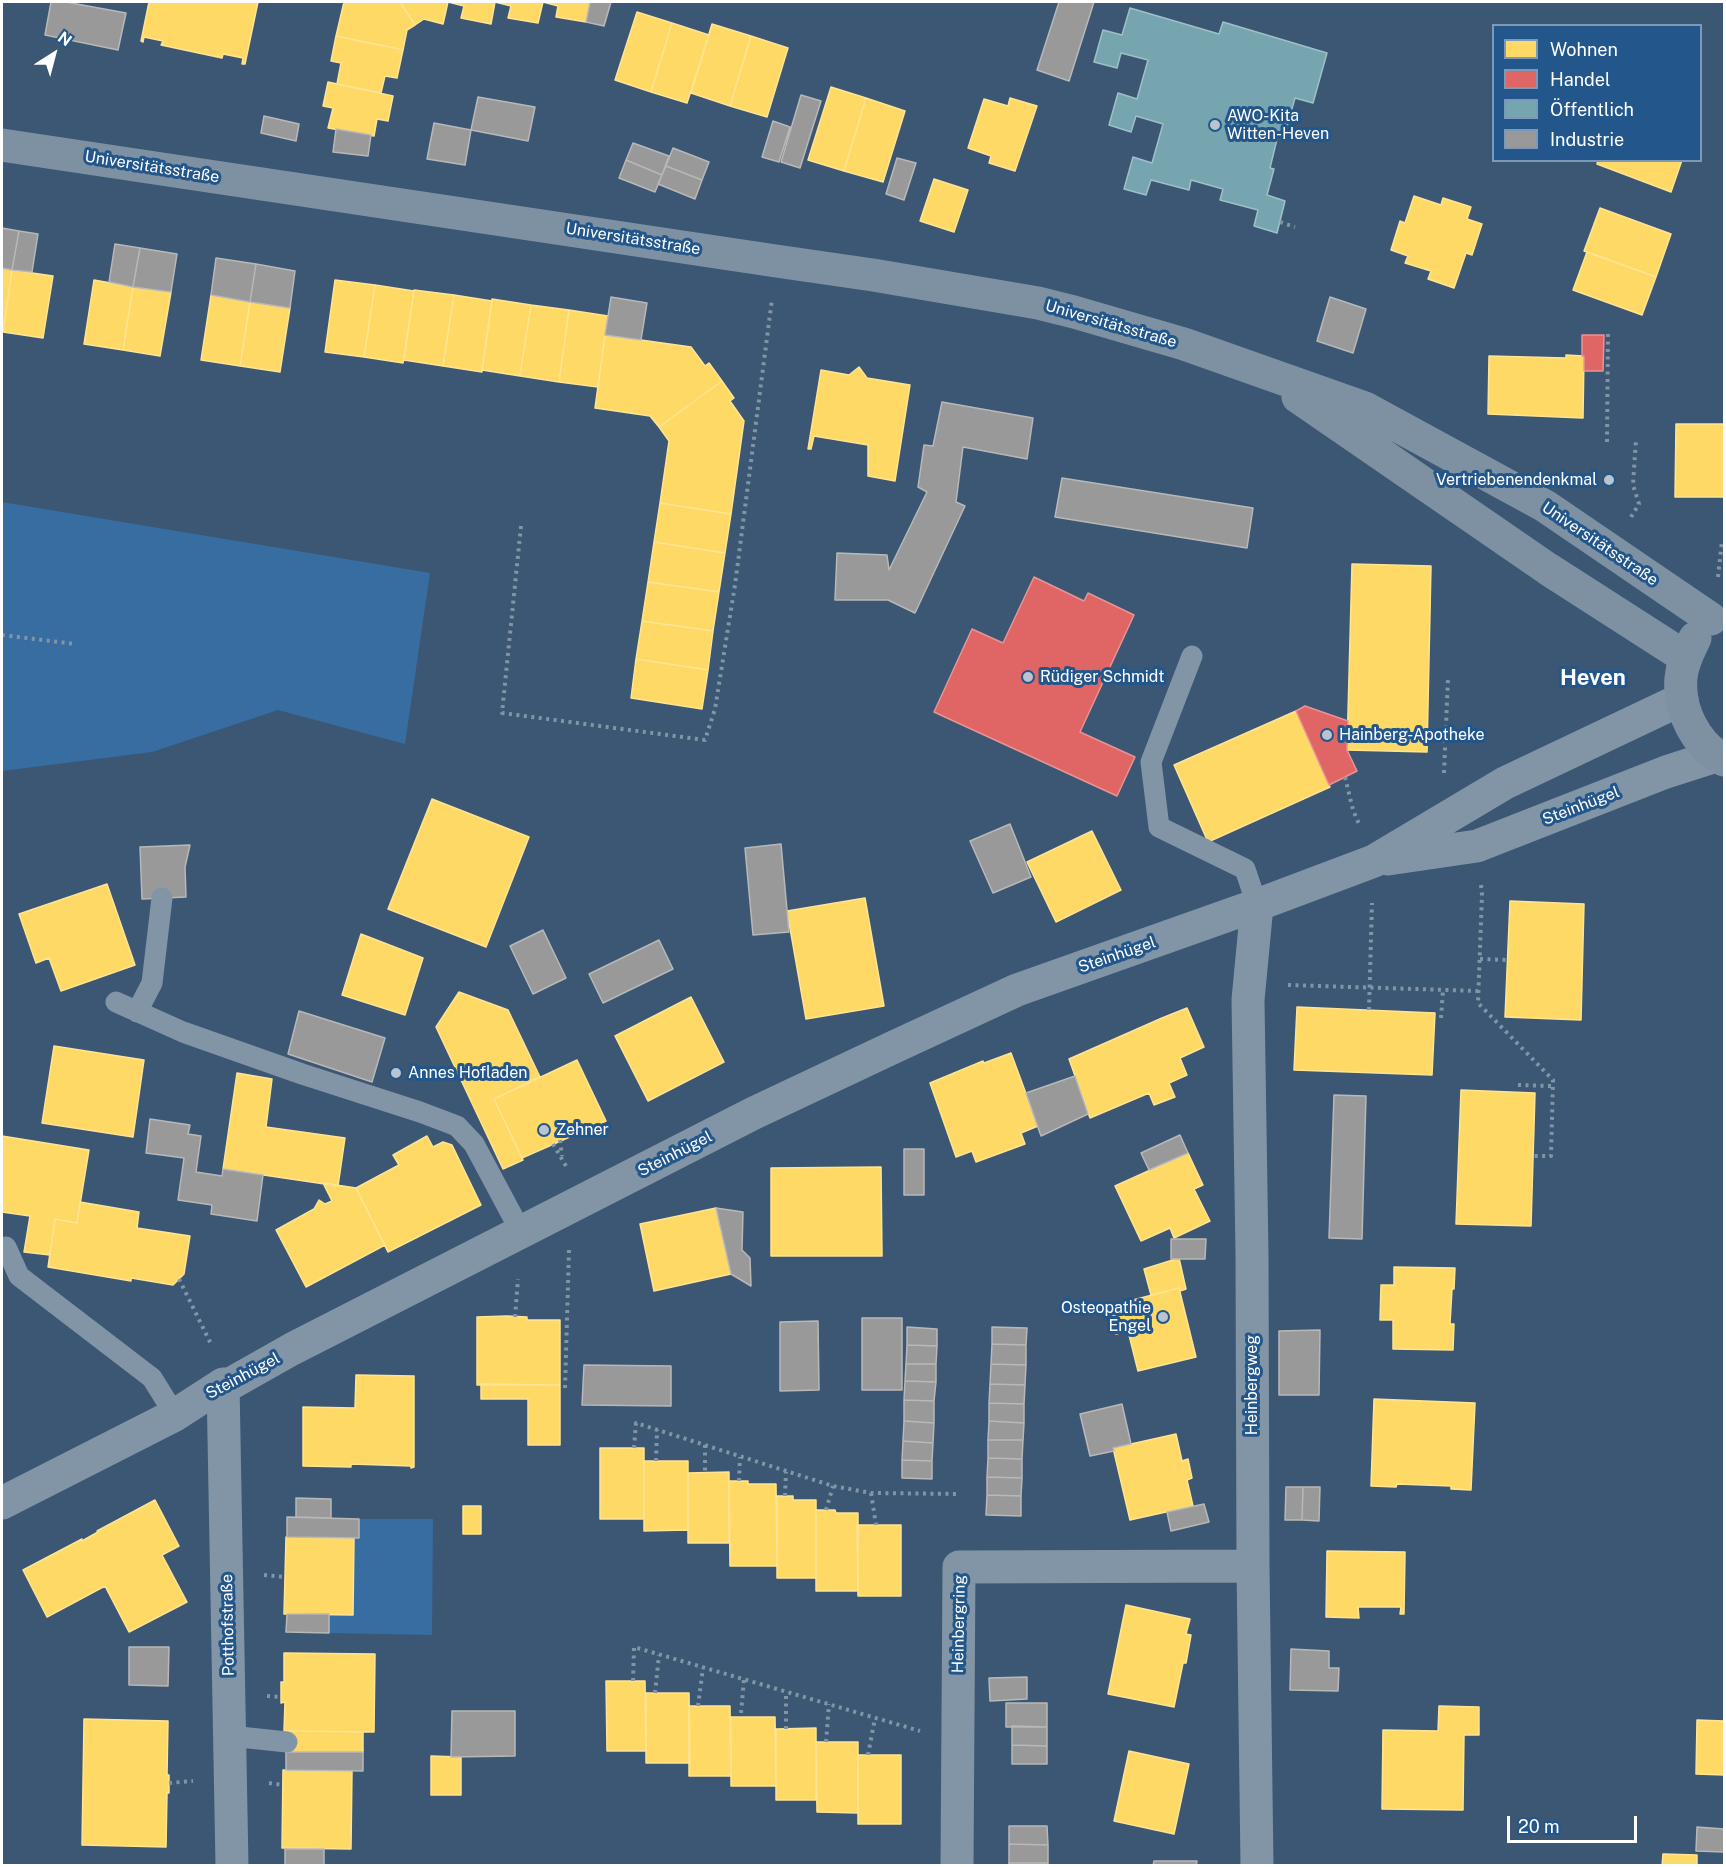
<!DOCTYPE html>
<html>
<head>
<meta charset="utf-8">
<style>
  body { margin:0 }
  #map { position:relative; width:1726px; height:1867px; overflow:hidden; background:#3b5773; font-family:"Public Sans",sans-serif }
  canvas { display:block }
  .frame { position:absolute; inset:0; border:3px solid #fff; pointer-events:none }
  .legend { position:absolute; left:1492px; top:24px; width:210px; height:138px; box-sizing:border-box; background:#23578b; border:2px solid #7b9ab9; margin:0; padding:8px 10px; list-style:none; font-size:18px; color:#fff }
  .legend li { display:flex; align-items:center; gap:12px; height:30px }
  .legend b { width:30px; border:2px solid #7b9ab9 }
  .north { position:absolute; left:24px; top:24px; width:60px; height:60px; -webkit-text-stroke:4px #23578b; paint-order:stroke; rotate:36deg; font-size:16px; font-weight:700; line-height:24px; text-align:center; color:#fff }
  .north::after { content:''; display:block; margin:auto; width:21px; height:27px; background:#fff; clip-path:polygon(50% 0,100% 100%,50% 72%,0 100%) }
  .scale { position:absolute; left:1507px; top:1816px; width:130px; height:27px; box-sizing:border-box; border:3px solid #fff; border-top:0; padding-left:8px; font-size:18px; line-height:21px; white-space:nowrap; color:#fff; -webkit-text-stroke:4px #23578b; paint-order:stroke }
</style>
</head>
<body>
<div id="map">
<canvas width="1726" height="1867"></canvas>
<div class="frame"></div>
<ul class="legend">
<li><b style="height:16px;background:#ffd966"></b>Wohnen</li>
<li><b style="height:16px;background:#e06666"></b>Handel</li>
<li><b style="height:16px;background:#76a5af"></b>Öffentlich</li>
<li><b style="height:16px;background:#999"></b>Industrie</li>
</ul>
<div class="north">N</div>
<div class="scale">20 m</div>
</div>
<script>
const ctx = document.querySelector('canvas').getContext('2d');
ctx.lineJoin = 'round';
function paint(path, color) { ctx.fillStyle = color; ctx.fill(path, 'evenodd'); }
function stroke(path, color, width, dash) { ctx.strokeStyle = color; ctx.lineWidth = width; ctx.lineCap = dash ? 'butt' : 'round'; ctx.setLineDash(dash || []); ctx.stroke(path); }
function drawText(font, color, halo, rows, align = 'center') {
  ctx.font = font + ' "Public Sans",sans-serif'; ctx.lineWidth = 6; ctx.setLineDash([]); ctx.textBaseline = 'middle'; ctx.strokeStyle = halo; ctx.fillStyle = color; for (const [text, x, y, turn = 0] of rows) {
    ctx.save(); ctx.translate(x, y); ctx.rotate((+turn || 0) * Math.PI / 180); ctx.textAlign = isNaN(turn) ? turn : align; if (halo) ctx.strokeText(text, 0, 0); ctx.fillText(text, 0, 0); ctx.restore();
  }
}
paint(new Path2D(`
  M2 502 430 573 405 744 278 710 152 752 2 771Z
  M359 1519H433L432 1635 329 1633V1614L353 1615 354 1538H359Z`), '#386da1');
const homes = new Path2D(`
  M149 2H258L245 64H242L243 58 223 54 222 58 161 45 163 41 144 37 143 42 141 41Z
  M344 2H400L415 25 407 30 403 50 336 36Z
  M400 2H448L443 24 424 19 415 25Z
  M448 2H495L491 24 461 18 464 6Z
  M495 2H543L538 23 508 18 511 6Z
  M543 2H590L586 22 556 17 558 6Z
  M637 12 672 23 651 92 615 80Z
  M672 23 709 35 687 103 651 92Z
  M712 24 751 36 730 106 691 93Z
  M336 36 403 50 397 78 385 76 381 93 337 84 341 63 331 61Z
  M751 36 788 48 767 117 730 106Z
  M328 82 393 96 388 121 377 119 374 136 328 128 333 108 323 106Z
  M831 87 866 98 844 171 808 160Z
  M866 98 905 111 883 182 844 171Z
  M1010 98 1037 106 1015 171 989 163 991 156 968 148 984 99 1008 106Z
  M1598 160H1682L1671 192 1597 164Z
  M934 179 968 190 954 232 920 221Z
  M1414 196 1441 205 1443 198 1471 207 1467 219 1482 224 1472 255 1466 253 1454 288 1428 279 1431 271 1405 263 1408 256 1391 250 1400 221 1405 223Z
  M1600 208 1671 234 1656 277 1584 251Z
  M1587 252 1656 277 1642 315 1573 290Z
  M2 268 12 270 3 332H2Z
  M12 270 53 276 43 338 3 332Z
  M94 280 133 287 123 350 84 344Z
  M335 280 375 285 364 357 325 352Z
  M375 285 414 291 403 363 364 357Z
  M133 287 171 292 160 356 123 350Z
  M414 290 454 295 443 366 404 360Z
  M211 295 250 302 240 366 201 360Z
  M454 295 492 301 482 372 443 366Z
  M492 299 531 305 520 376 482 370Z
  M250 302 290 308 280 372 240 366Z
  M531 305 569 310 559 382 520 376Z
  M569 310 608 316 598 387 559 382Z
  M605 335 691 347 705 366 709 363 722 381 659 427 650 416 595 408Z
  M1566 355 1584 356 1583 418 1488 414 1489 356 1566 358Z
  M859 367 867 378 910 385 895 481 868 476V445L814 436 811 449H808L821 370 849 375Z
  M722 381 734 398 730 401 744 421 731 514 660 503 669 441 659 427Z
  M1676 424H1724V497H1675Z
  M660 503 731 514 725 553 654 542Z
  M654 542 725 553 719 592 648 582Z
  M1352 564 1431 566 1427 752 1347 750Z
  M648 582 719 592 713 631 642 621Z
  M642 621 713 631 708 670 636 659Z
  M636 659 708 670 702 709 631 698Z
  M1296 711 1330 787 1208 842 1174 765Z
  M432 799 529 837 486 947 388 909Z
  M1092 831 1121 890 1056 922 1027 862Z
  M107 884 135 965 61 991 49 958 36 963 19 914Z
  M865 898 884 1006 806 1019 787 911Z
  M1510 901 1584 904 1581 1020 1505 1017Z
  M361 934 423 958 405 1015 342 995Z
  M459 992 508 1010 540 1077 494 1099 523 1160 503 1169 436 1027Z
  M691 997 724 1062 648 1101 615 1036Z
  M1297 1007 1435 1013 1432 1075 1294 1070Z
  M1187 1008 1204 1047 1180 1058 1187 1075 1169 1083 1175 1097 1154 1105 1149 1093 1090 1118 1069 1059 1162 1018Z
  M54 1046 144 1060 133 1137 42 1123Z
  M1011 1053 1038 1126 1021 1133 1025 1144 976 1162 972 1151 956 1157 930 1083 983 1061 984 1063Z
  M577 1060 606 1121 522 1158 494 1099Z
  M237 1073 272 1079 266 1127 345 1138 338 1186 223 1169Z
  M1461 1090 1535 1093 1531 1226 1456 1224Z
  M2 1136 89 1150 77 1223 55 1219 50 1255 24 1252 30 1216 2 1212Z
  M427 1136 433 1147 443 1142 452 1145 481 1205 388 1252 356 1188 399 1165 393 1155Z
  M1188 1153 1203 1185 1194 1189 1210 1221 1174 1238 1170 1228 1141 1241 1115 1186Z
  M881 1167 882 1256H771V1168Z
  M323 1183 356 1188 385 1245 306 1287 276 1230 314 1209 319 1200 325 1204 332 1201Z
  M80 1202 139 1212 137 1228 190 1236 184 1274 173 1285 131 1278V1281L48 1267 55 1219 77 1223Z
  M716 1208 731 1274 654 1291 640 1224Z
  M1179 1258 1186 1289 1180 1291 1179 1288 1151 1295 1144 1269Z
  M1394 1267 1455 1268 1454 1289H1452L1450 1324H1454L1453 1350 1393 1349V1320H1380L1381 1285H1394Z
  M1179 1288 1196 1357 1138 1371 1128 1331 1116 1334 1110 1306Z
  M507 1316 527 1317V1320H560V1385H477V1317Z
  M356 1375 414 1376V1467L411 1468V1466L351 1464V1467L303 1466V1407L355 1408Z
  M481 1384 560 1385V1445H528V1399H481Z
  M1374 1399 1475 1403 1471 1490 1451 1489V1486L1397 1484 1396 1487 1371 1486Z
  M1176 1434 1182 1461 1188 1459 1192 1478 1187 1480 1193 1506 1130 1520 1113 1448Z
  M600 1448H644V1519H600Z
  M644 1461H688V1530L644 1531Z
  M729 1472V1543H688V1473Z
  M729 1481H748V1484H776L777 1566H730Z
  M777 1496H793V1500H816V1578H777Z
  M155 1500 179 1546 162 1555 187 1602 129 1632 105 1586 47 1617 23 1570 82 1539V1541L98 1532 97 1531Z
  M463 1506H481V1534H463Z
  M816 1510H835L836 1513H858V1591H816Z
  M857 1525H901V1596H858Z
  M286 1537 354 1538 353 1615 284 1614Z
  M1327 1551 1405 1552 1404 1614H1400L1401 1607H1358L1359 1618 1326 1617Z
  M1126 1605 1190 1619 1186 1634 1191 1635 1186 1663H1183L1174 1707 1108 1694Z
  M284 1653 375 1654 374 1732 284 1731 285 1702 281 1703V1682H284Z
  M606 1681H645L646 1751H607Z
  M646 1693H689L690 1763H646Z
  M689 1706H730L731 1776H689Z
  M1439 1706 1479 1707V1735H1464L1463 1810 1382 1809 1383 1730 1438 1731Z
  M731 1717H775L776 1786H731Z
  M84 1719 168 1721 167 1775H169V1793H167L166 1847 82 1845Z
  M1697 1720 1724 1721V1775L1696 1774Z
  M816 1728V1800H776V1729Z
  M287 1731 363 1732V1752H286Z
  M816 1742H858V1813L817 1812Z
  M1129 1751 1189 1764 1174 1834 1114 1821Z
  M858 1755H901V1824H858Z
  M431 1756 461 1757V1795H431Z
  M283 1770 352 1771 351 1849 282 1848Z
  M1663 1854 1697 1855V1866H1662Z`);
paint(homes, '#ffd966');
stroke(homes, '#ffe494', 1.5);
const shops = new Path2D(`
  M1582 335H1604L1603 371H1584V356H1582Z
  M1034 577 1084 601 1088 593 1134 615 1080 732 1135 757 1117 796 934 712 972 629 1003 643Z
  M1305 706 1348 721 1347 750 1357 771 1329 785 1296 711Z`);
paint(shops, '#e06666');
stroke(shops, '#e99494', 1.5);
const public = new Path2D(`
  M1130 8 1219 34 1223 22 1327 53 1313 103 1295 98 1284 137 1278 135 1270 168 1274 169 1267 195 1285 201 1277 233 1254 226 1258 210 1220 200 1223 189 1191 180 1189 190 1151 180 1146 195 1124 189 1133 157 1152 163 1163 124 1136 116 1131 132 1109 125 1118 93 1137 99 1148 60 1121 53 1117 68 1094 62 1103 30 1122 35Z`);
paint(public, '#76a5af');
stroke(public, '#9fc0c7', 1.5);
const industry = new Path2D(`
  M51 2H66L126 13 118 50 45 35Z
  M590 2H611L604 26 586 22Z
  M1059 2H1094L1069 81 1037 70Z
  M801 95 821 101 800 168 781 162Z
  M478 97 535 107 528 141 471 130Z
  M264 116 299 124 296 141 261 133Z
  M773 121 790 127 779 162 762 157Z
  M434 123 471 130 465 165 427 159Z
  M336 129 371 135 368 156 333 152Z
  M633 143 669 156 662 175 626 160Z
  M673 148 709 162 702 180 666 166Z
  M897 158 916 163 904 200 886 194Z
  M626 160 662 175 655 192 619 178Z
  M666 166 702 180 695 199 658 184Z
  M2 228 19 231 12 270 2 268Z
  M19 231 38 234 32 272 12 270Z
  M115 244 140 248 133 287 109 282Z
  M140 248 177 254 171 292 133 287Z
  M216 258 256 264 250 302 211 295Z
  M256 264 295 271 290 308 250 302Z
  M611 297 647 303 641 340 605 335Z
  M1330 297 1366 309 1353 353 1317 341Z
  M942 402 1033 418 1027 459 963 447 956 502 965 506 915 613 888 600H835L837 553 887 555 889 570 927 492 918 487 924 445 933 446Z
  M1062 478 1253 508 1247 548 1055 517Z
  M1010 824 1031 877 993 893 970 841Z
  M781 844 789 932 753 935 745 848Z
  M190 845 185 867 186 897 142 899 140 847Z
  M543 930 566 978 533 994 510 946Z
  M659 940 673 969 603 1003 589 974Z
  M299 1011 385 1038 372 1082 288 1054Z
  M1075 1076 1088 1114 1041 1136 1026 1093Z
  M1334 1095 1366 1096 1362 1239 1329 1238Z
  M150 1119 190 1125 188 1134 201 1136 196 1172 222 1176 223 1169 263 1175 257 1221 211 1214 212 1205 178 1200 184 1158 146 1153Z
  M1180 1135 1188 1153 1149 1170 1141 1153Z
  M904 1149H924V1195H904Z
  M716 1208 743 1212 742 1250 750 1258 751 1286 731 1274Z
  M1171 1239H1206L1205 1259H1171Z
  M862 1318H902V1390H862Z
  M818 1321 819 1390 780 1391V1322Z
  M907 1327 937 1329V1346L907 1345Z
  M992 1327 1027 1328 1026 1345 992 1344Z
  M1320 1330 1319 1395H1279V1331Z
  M992 1344 1026 1345V1365L991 1364Z
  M907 1345 937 1346 936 1364H906Z
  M906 1364H936V1382L905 1381Z
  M991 1364 1026 1365 1025 1385 990 1384Z
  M584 1365 671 1366V1406L582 1405Z
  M905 1381 936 1382 934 1401 904 1400Z
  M990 1384 1025 1385 1024 1404 989 1403Z
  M904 1400 934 1401V1423L904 1421Z
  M989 1403 1024 1404V1423L989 1421Z
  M1122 1404 1131 1444 1113 1448 1114 1451 1090 1456 1080 1414Z
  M904 1421 934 1423 933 1443 903 1441Z
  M989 1421 1024 1423 1023 1440H988Z
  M988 1440H1023L1022 1459 988 1458Z
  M903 1441 933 1443 932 1461 902 1460Z
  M988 1458 1022 1459V1478L987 1477Z
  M902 1460 932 1461V1479L902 1478Z
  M987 1477 1022 1478 1021 1496 987 1495Z
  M1286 1487H1303L1302 1520H1285Z
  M1303 1487H1320L1319 1521 1302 1520Z
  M987 1495 1021 1496V1516L986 1515Z
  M296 1498 331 1499V1518L296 1517Z
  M1204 1504 1209 1522 1171 1531 1167 1512Z
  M287 1517 359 1519V1538L287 1537Z
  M287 1614H329V1633L286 1632Z
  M129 1647H169L168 1686 129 1685Z
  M1291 1649 1329 1651V1668H1339L1338 1691 1290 1690Z
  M1027 1677V1699L990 1701 989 1678Z
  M1006 1703H1047V1727H1006Z
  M452 1711H515V1756L451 1757Z
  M1012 1726 1047 1727V1746L1012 1745Z
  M1012 1745 1047 1746V1764H1012Z
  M286 1752H363V1771L286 1770Z
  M1009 1826H1047L1048 1845 1009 1844Z
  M1697 1827 1724 1829V1852L1696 1851Z
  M1009 1844 1048 1845V1863H1009Z
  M285 1849H324V1866H285Z
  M1154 1861H1197L1196 1866H1153Z
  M1009 1863H1048V1866H1008Z`);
paint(industry, '#999');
stroke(industry, '#b8b8b8', 1.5);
stroke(new Path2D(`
  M1280 222 1295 227
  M1607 442 1608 330
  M1631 517 1639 504 1633 485 1636 439
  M521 526 502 713 705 740 715 709 735 585 772 299
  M1718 577 1722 541
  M2 635 75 644
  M1444 773 1448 678
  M1345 777 1353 810 1359 824
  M1481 885 1482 895 1478 1003 1553 1080 1551 1156H1533
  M1480 959 1508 960
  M1288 985 1478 991
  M1369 1010 1372 903
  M1441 1018 1443 990
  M1518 1085 1552 1086
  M560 1140 562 1156
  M553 1144 566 1166
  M179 1279 212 1346
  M515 1317 518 1279
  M565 1388 569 1250
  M705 1445V1473
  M634 1448 636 1423 833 1486 871 1493 960 1494
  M656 1461 657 1430
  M739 1481 740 1457
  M871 1493 876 1525
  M785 1496 786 1472
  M826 1510 833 1486
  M264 1575 285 1577
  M633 1681 634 1647 920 1731
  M655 1693 659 1655
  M267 1696 281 1697
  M698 1706 703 1668
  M741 1713 744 1679
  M786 1729V1692
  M826 1742 829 1704
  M868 1755 875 1718
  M169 1783 193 1781
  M269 1783 283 1785`), '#8295a7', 4, [3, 4.5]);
stroke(new Path2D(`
  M1192 656 1151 762 1159 827 1245 869 1257 905
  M116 1002 183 1032 302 1074 420 1112 457 1126 474 1144 521 1232
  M137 1012 152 983 162 898
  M6 1247 19 1276 152 1378 175 1415
  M230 1736 287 1742`), '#8295a7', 21);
stroke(new Path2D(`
  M1388 859 1477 846 1666 772 1716 756
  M223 1384 232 1866
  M2 1503 175 1415 223 1384H230L292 1349 754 1113 894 1047 1017 990 1257 905 1374 861 1505 783 1682 699
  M957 1866 959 1567 1253 1566
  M1257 1866 1253 1566 1252 1254 1248 1000 1257 905`), '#8295a7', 33);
stroke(new Path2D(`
  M2 145 776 261 873 275 1038 303 1074 312 1184 344 1365 408 1545 506 1711 619
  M1298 397 1548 569 1685 657
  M1695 638C1689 651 1682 663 1681 678 1678 710 1696 745 1724 760`), '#7d91a3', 33);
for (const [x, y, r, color] of [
  [1215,125,6,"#bac4ce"],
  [1609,480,6,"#bac4ce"],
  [1028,677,6,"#bac4ce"],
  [1327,735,6,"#bac4ce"],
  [396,1073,6,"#bac4ce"],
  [544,1130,6,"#bac4ce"],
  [1163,1317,6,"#bac4ce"]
]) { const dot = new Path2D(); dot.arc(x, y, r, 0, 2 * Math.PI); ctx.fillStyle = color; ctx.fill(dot); stroke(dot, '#23578b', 2); }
drawText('16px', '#fff', '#23578b', [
  ["AWO-Kita",1227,116],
  ["Witten-Heven",1227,134],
  ["Vertriebenendenkmal",1597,480,"right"],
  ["Rüdiger Schmidt",1040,677],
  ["Hainberg-Apotheke",1339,735],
  ["Annes Hofladen",408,1073],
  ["Zehner",556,1130],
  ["Osteopathie",1151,1308,"right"],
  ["Engel",1151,1326,"right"]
], 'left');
drawText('16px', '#fff', '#23578b', [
  ["Universitätsstraße",152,167,9],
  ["Universitätsstraße",633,239,9],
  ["Universitätsstraße",1111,324,16],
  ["Universitätsstraße",1600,544,34],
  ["Steinhügel",1581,806,-21],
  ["Steinhügel",1117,955,-19],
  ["Steinhügel",675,1154,-27],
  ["Steinhügel",243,1376,-28],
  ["Heinbergweg",1252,1385,-90],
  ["Heinbergring",959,1624,-89],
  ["Potthofstraße",228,1625,-91]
]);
drawText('bold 22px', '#fff', '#23578b', [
  ["Heven",1593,678]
]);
</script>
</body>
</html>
